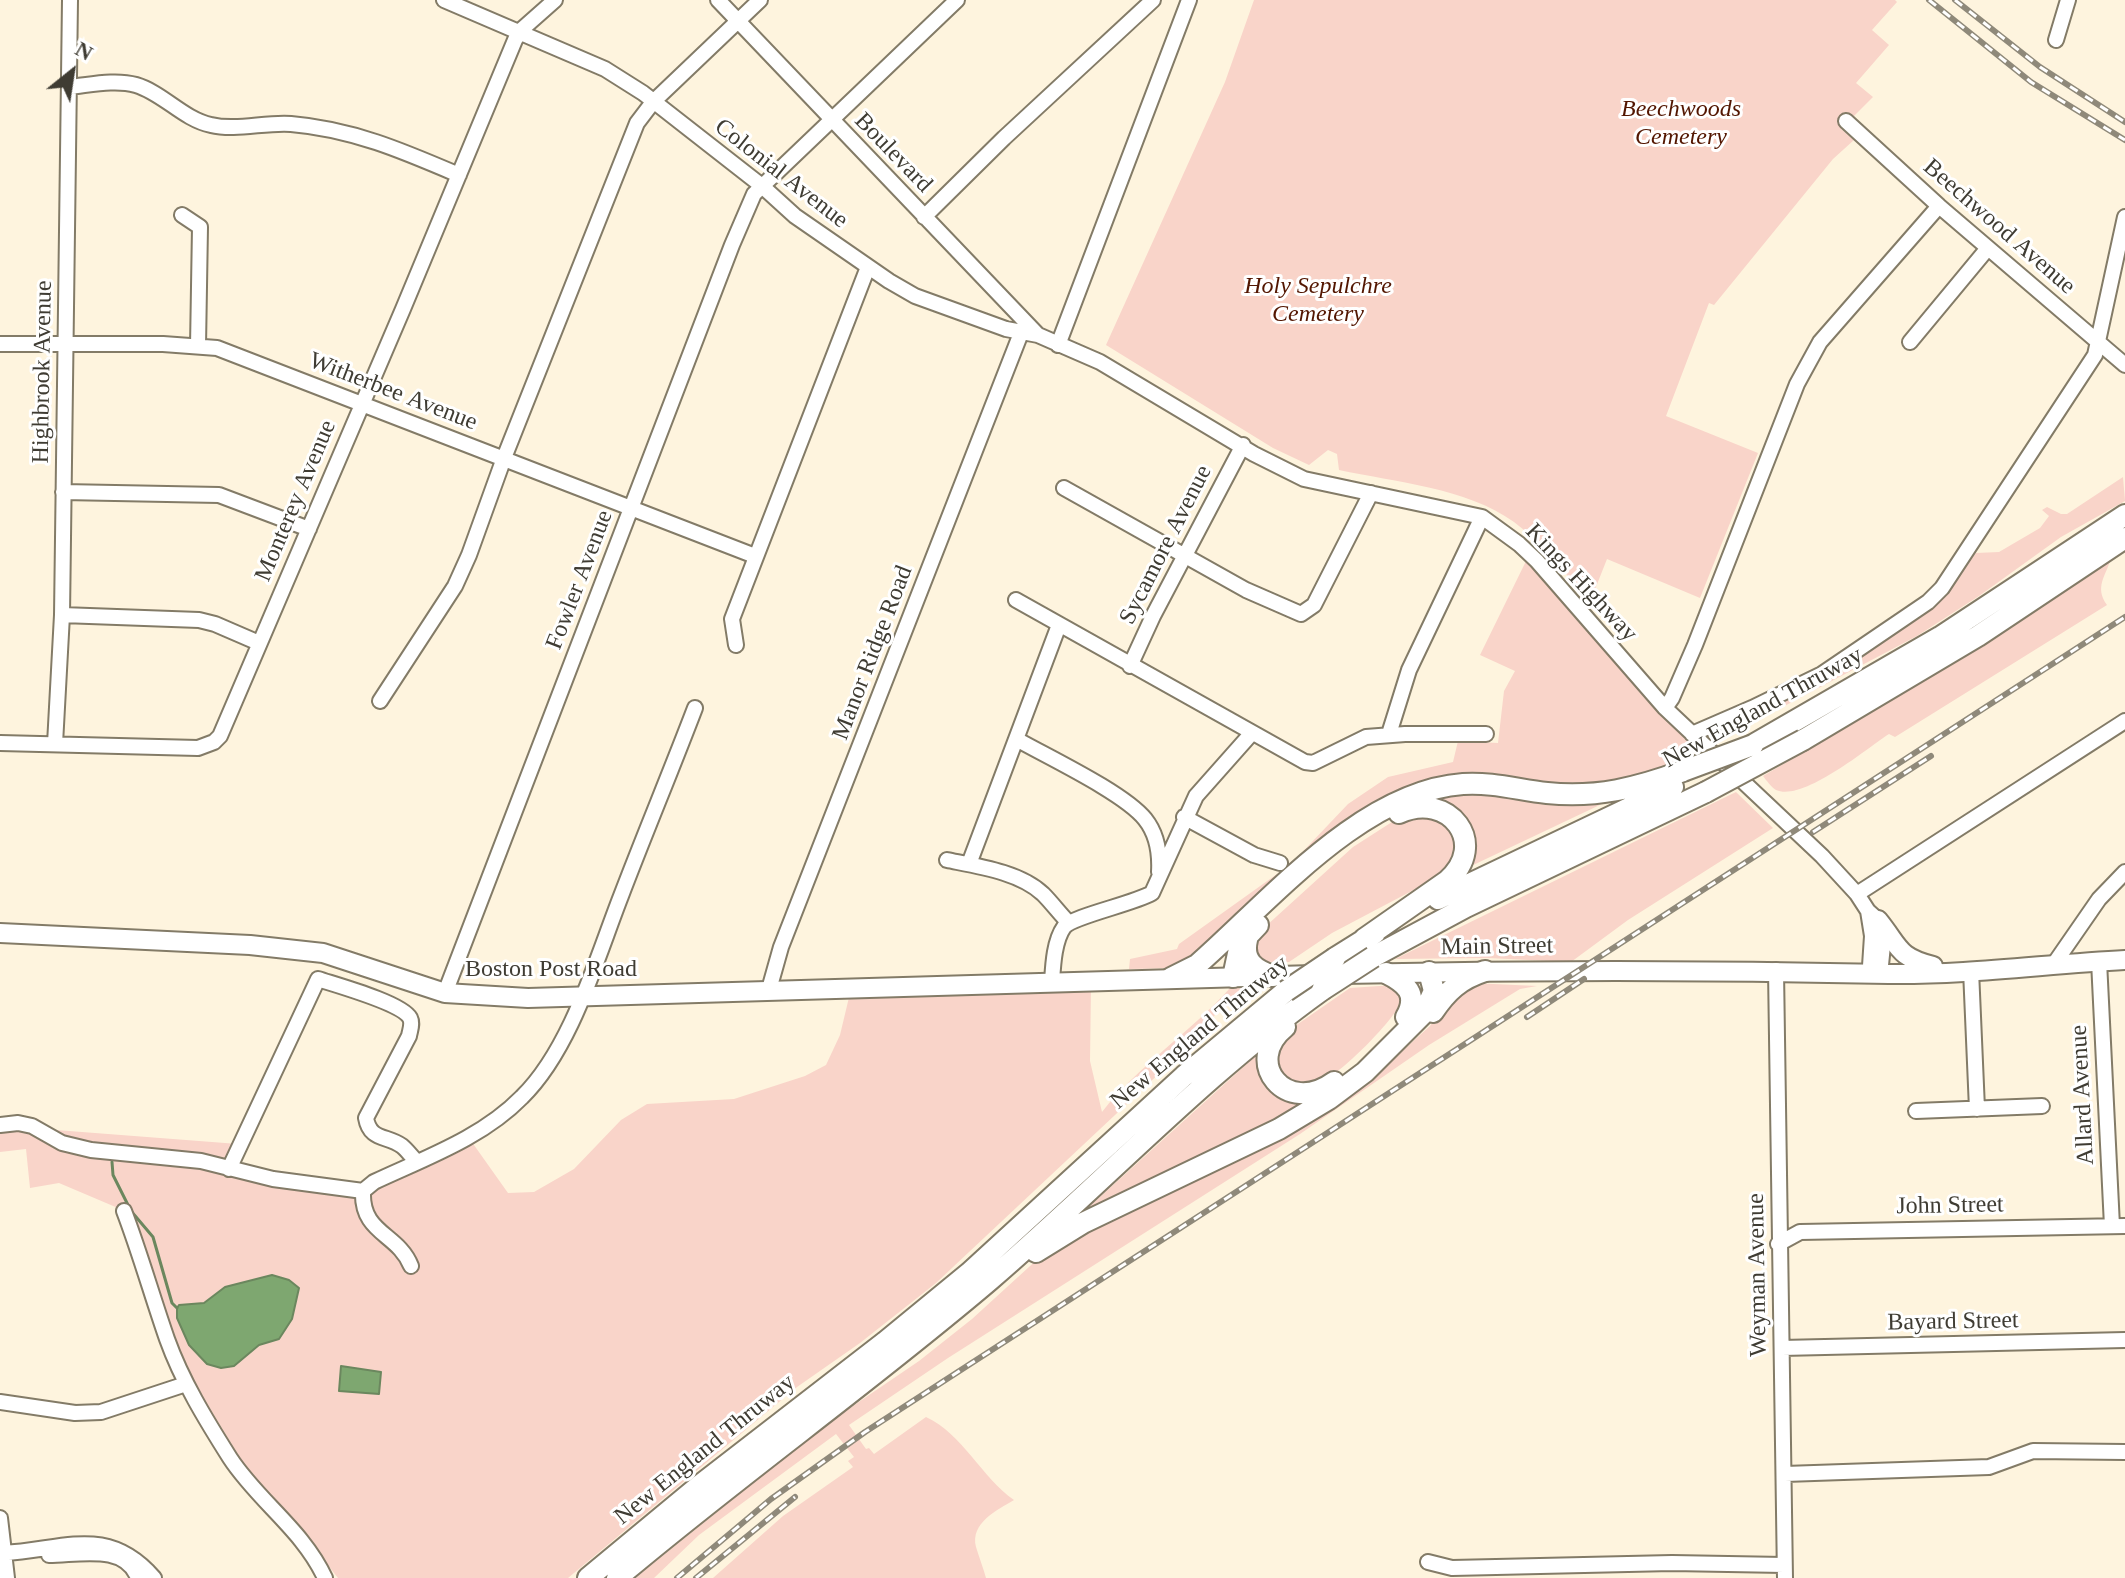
<!DOCTYPE html>
<html>
<head>
<meta charset="utf-8">
<style>
  body { margin:0 }
  #map { position:relative; width:2125px; height:1578px; overflow:hidden; background:#fef4de; font-family:"Times New Roman",serif }
  canvas { display:block }
  .north { position:absolute; left:32px; top:32px; width:80px; height:80px; -webkit-text-stroke:6px #fff; paint-order:stroke; rotate:30deg; font-size:22px; font-weight:700; line-height:32px; text-align:center; color:#3f3c33 }
  .north::after { content:''; display:block; margin:auto; width:28px; height:36px; background:#3f3c33; clip-path:polygon(50% 0,100% 100%,50% 72%,0 100%) }
</style>
</head>
<body>
<div id="map">
<canvas width="2125" height="1578"></canvas>
<div class="north">N</div>
</div>
<script>
const ctx = document.querySelector('canvas').getContext('2d');
ctx.lineJoin = 'round';
function paint(path, color) { ctx.fillStyle = color; ctx.fill(path, 'evenodd'); }
function stroke(path, color, width, dash) { ctx.strokeStyle = color; ctx.lineWidth = width; ctx.lineCap = dash ? 'butt' : 'round'; ctx.setLineDash(dash || []); ctx.stroke(path); }
function drawText(font, color, halo, rows, align = 'center') {
  ctx.font = font + ' "Times New Roman",serif'; ctx.lineWidth = 6; ctx.setLineDash([]); ctx.textBaseline = 'middle'; ctx.strokeStyle = halo; ctx.fillStyle = color; for (const [text, x, y, turn = 0] of rows) {
    ctx.save(); ctx.translate(x, y); ctx.rotate((+turn || 0) * Math.PI / 180); ctx.textAlign = isNaN(turn) ? turn : align; if (halo) ctx.strokeText(text, 0, 0); ctx.fillText(text, 0, 0); ctx.restore();
  }
}
paint(new Path2D(`
  M1254 0H1895L1897 2 1872 30 1889 45 1856 83 1873 97 1841 129 1854 140 1833 159 1714 305 1709 303 1666 416 1758 453 1700 598 1607 559 1590 602C1566 575 1544 544 1514 522 1467 488 1395 482 1339 470L1337 454 1328 450 1309 465 1273 448 1106 345 1225 82Z
  M2123 477 2125 501 2061 537 1979 596 1917 636 1720 740 1718 734C1725 725 1736 724 1743 715L1911 621 1976 553 1999 552 2040 528 2049 516 2042 510 2047 507 2061 514H2067Z
  M1528 557 1699 748 1698 751 1654 778 1601 789 1430 780 1183 968 1129 969 1130 959 1177 949 1179 944 1291 864 1348 804 1388 777 1453 762 1458 741 1498 743 1504 691 1515 671 1480 655Z
  M2111 558C2106 576 2094 587 2107 605L1895 737 1889 734C1866 749 1803 802 1776 790 1771 787 1767 781 1763 776L1986 644Z
  M1483 787 1604 800V803L1469 867 1434 801 1439 793Z
  M1736 792 1773 828 1628 920 1571 962 1488 958 1395 959Z
  M1416 812C1441 819 1452 822 1458 849L1442 875 1332 933 1289 962H1258L1251 956 1255 936 1353 847 1392 822Z
  M1471 983 1537 986 1520 989 1429 1045 1300 1134 948 1358 849 1425 866 1449 869 1448 874 1454 926 1417C963 1434 981 1477 1014 1500 997 1510 970 1523 976 1547 979 1557 983 1567 986 1578H713L783 1516 853 1467 848 1461 854 1457 836 1434 699 1535 654 1578H635L825 1425 919 1361 972 1319 1041 1256 1381 1070 1430 1026 1446 1001Z
  M1394 985 1403 998C1398 1017 1338 1077 1319 1083 1313 1085 1301 1083 1294 1083L1280 1070 1275 1058 1281 1040 1295 1026 1350 988Z
  M1091 986 1090 1061 1102 1112C1139 1065 1191 1032 1231 987L1250 990 1215 1015 1180 1054 936 1283 860 1343 797 1387 568 1578H338L298 1527 251 1476 193 1381 161 1308 132 1214 59 1183 30 1188 26 1149 0 1152V1120L36 1118 56 1130 238 1144 228 1171 366 1192 469 1138 508 1193 534 1192 574 1169 621 1120 647 1104 734 1099 805 1076 826 1065 840 1035 851 989Z
  M1261 1051 1262 1064 1312 1104 1081 1214Z`), '#f9d4c9');
const water = new Path2D(`
  M272 1275 289 1280 299 1288 292 1319 279 1339 259 1345 234 1366 221 1368 207 1364 189 1345 177 1318V1308L179 1305 204 1303 225 1287Z
  M341 1366 381 1372 379 1394 339 1391Z`);
paint(water, '#7ea770');
stroke(water, '#6b875e', 2);
stroke(new Path2D(`
  M112 1162 113 1175 131 1211 153 1237 172 1303 177 1308`), '#6b875e', 3);
const minor = new Path2D(`
  M444 0 605 69 643 93 762 186 795 216 889 281 915 296 1006 329 1038 335 1100 362 1254 454 1304 479 1482 517 1519 544 1537 561 1665 708 1822 856 1857 894 1868 911 1878 920 1884 935 1881 965 1872 972
  M718 0 1038 335
  M2056 40 2068 0
  M69 87C90 85 115 79 136 85 163 93 183 119 211 125 236 131 265 122 291 124 352 129 403 151 459 175
  M1846 121 1939 206 2125 365
  M182 215 200 227 198 346
  M924 217 1004 138 1153 0
  M1910 342 1988 248
  M0 344H163L217 348 755 556
  M1058 345 1189 0
  M1064 488 1246 590 1301 614 1314 605 1371 493
  M63 492 219 495 309 529
  M1016 600 1305 762 1313 763 1366 737 1405 734H1486
  M62 615 199 620 215 624 259 643
  M736 645 732 619 868 267
  M1130 666 1153 616 1243 445
  M380 701 455 586 469 555 504 458 637 123 653 102 760 0
  M1665 708 1672 698 1695 645 1797 384 1820 342 1939 206
  M1389 734 1409 670 1482 517
  M1692 734 1752 708 1822 674 1928 602 1942 588 2095 355 2125 217
  M1018 740C1050 758 1124 793 1145 819 1157 834 1160 854 1159 872
  M0 743 198 748 214 742 220 736 403 309 515 40 520 31 555 0
  M55 744 62 615 70 0
  M1184 817 1254 855 1280 863
  M947 860C977 866 1020 872 1043 894 1052 903 1060 914 1069 923
  M969 864 1059 625
  M1857 894 2125 721
  M1868 911 1872 936 1870 966 1872 972
  M2099 961 2112 1226
  M2054 964 2099 899 2125 872
  M1776 970 1785 1578
  M1971 970 1977 1109
  M1052 982C1053 966 1054 941 1064 927 1073 916 1133 904 1152 893L1196 796 1251 734
  M773 990 770 986 781 947 1021 333
  M445 993 732 245 754 194 957 0
  M1916 1111 2042 1106
  M0 1125 18 1123 32 1126 62 1143 91 1150 201 1161 273 1179 363 1191
  M229 1169 318 979C336 985 402 1003 410 1018 413 1024 410 1030 409 1036L366 1118C370 1141 387 1135 402 1146 407 1150 412 1157 417 1162
  M363 1191 374 1182C425 1158 482 1138 522 1097 571 1049 596 960 621 896 645 833 671 771 695 708
  M363 1191C361 1234 398 1233 411 1266
  M124 1211C140 1253 152 1296 167 1339 182 1381 206 1420 230 1458 258 1501 303 1530 325 1578
  M1778 1244 1800 1232 2125 1226
  M1782 1348 2125 1340
  M0 1402 75 1413 101 1412 186 1384
  M1785 1474 1989 1467 2033 1451 2125 1452
  M0 1518 7 1578
  M4 1553C64 1550 107 1524 154 1578
  M49 1555C79 1555 125 1543 138 1578
  M1428 1562 1452 1568 1672 1563 1784 1565`);
const major = new Path2D(`
  M1878 920C1900 947 1897 957 1933 966
  M0 933 250 945 323 953 445 993 528 998 1313 975
  M1343 974C1525 970 1707 970 1889 974 1967 975 2047 964 2125 960`);
const highway = new Path2D(`
  M1803 740 1978 636 2125 538
  M1753 745 1940 637 2125 515
  M1438 899 1673 787
  M1364 939 1447 881C1490 844 1449 790 1399 813
  M1247 940C1242 961 1255 970 1273 976
  M1373 957 1466 907 1706 792
  M1335 958 1375 933
  M1386 973C1406 983 1419 994 1406 1017
  M1233 977 1240 944 1258 925
  M1171 978 1197 965C1270 901 1362 791 1463 784 1492 782 1519 790 1547 793 1597 798 1637 788 1683 771
  M1433 1012C1447 991 1460 979 1485 971
  M1285 1027C1242 1062 1286 1117 1334 1082
  M1036 1252 1083 1223 1279 1129 1329 1099 1365 1072 1424 1013 1434 991 1429 972
  M588 1578 699 1486 885 1342 969 1273 1184 1076 1286 991
  M617 1578C739 1475 869 1383 990 1280 1102 1184 1202 1076 1322 990`);
stroke(minor, '#837b67', 18);
stroke(major, '#837b67', 22);
stroke(highway, '#837b67', 24);
stroke(minor, '#fff', 14);
stroke(major, '#fff', 18);
stroke(highway, '#fff', 20);
const rail = new Path2D(`
  M1929 0 2031 82 2125 140
  M1955 0 2040 67 2125 122
  M1813 832 1931 756
  M1527 1017 1584 979
  M677 1578 771 1499 865 1432 2125 617
  M696 1578 795 1497`);
stroke(rail, '#8f897a', 6);
stroke(rail, '#fff', 3, [9]);
const highwayBridge = new Path2D(`
  M1683 771 1753 745
  M1706 792 1803 740
  M1322 990 1373 957
  M1286 991 1335 958`);
stroke(highwayBridge, '#837b67', 24, []);
stroke(highwayBridge, '#fff', 20);
drawText('italic 24px', '#531601', '#fff', [
  ["Beechwoods",1681,110],
  ["Cemetery",1681,138],
  ["Holy Sepulchre",1318,287],
  ["Cemetery",1318,315]
]);
drawText('24px', '#3f3c33', '#fff', [
  ["Boulevard",893,153,46],
  ["Colonial Avenue",781,174,38],
  ["Beechwood Avenue",1999,227,41],
  ["Highbrook Avenue",43,372,-89],
  ["Witherbee Avenue",393,392,21],
  ["Monterey Avenue",296,501,-67],
  ["Sycamore Avenue",1166,545,-63],
  ["Fowler Avenue",580,580,-69],
  ["Kings Highway",1581,583,47],
  ["Manor Ridge Road",873,653,-69],
  ["New England Thruway",1763,708,-29],
  ["Main Street",1497,947,-1],
  ["Boston Post Road",551,970],
  ["New England Thruway",1200,1033,-40],
  ["Allard Avenue",2083,1095,-93],
  ["John Street",1950,1206,-1],
  ["Weyman Avenue",1758,1275,-91],
  ["Bayard Street",1953,1322,-1],
  ["New England Thruway",705,1450,-39]
]);
</script>
</body>
</html>
